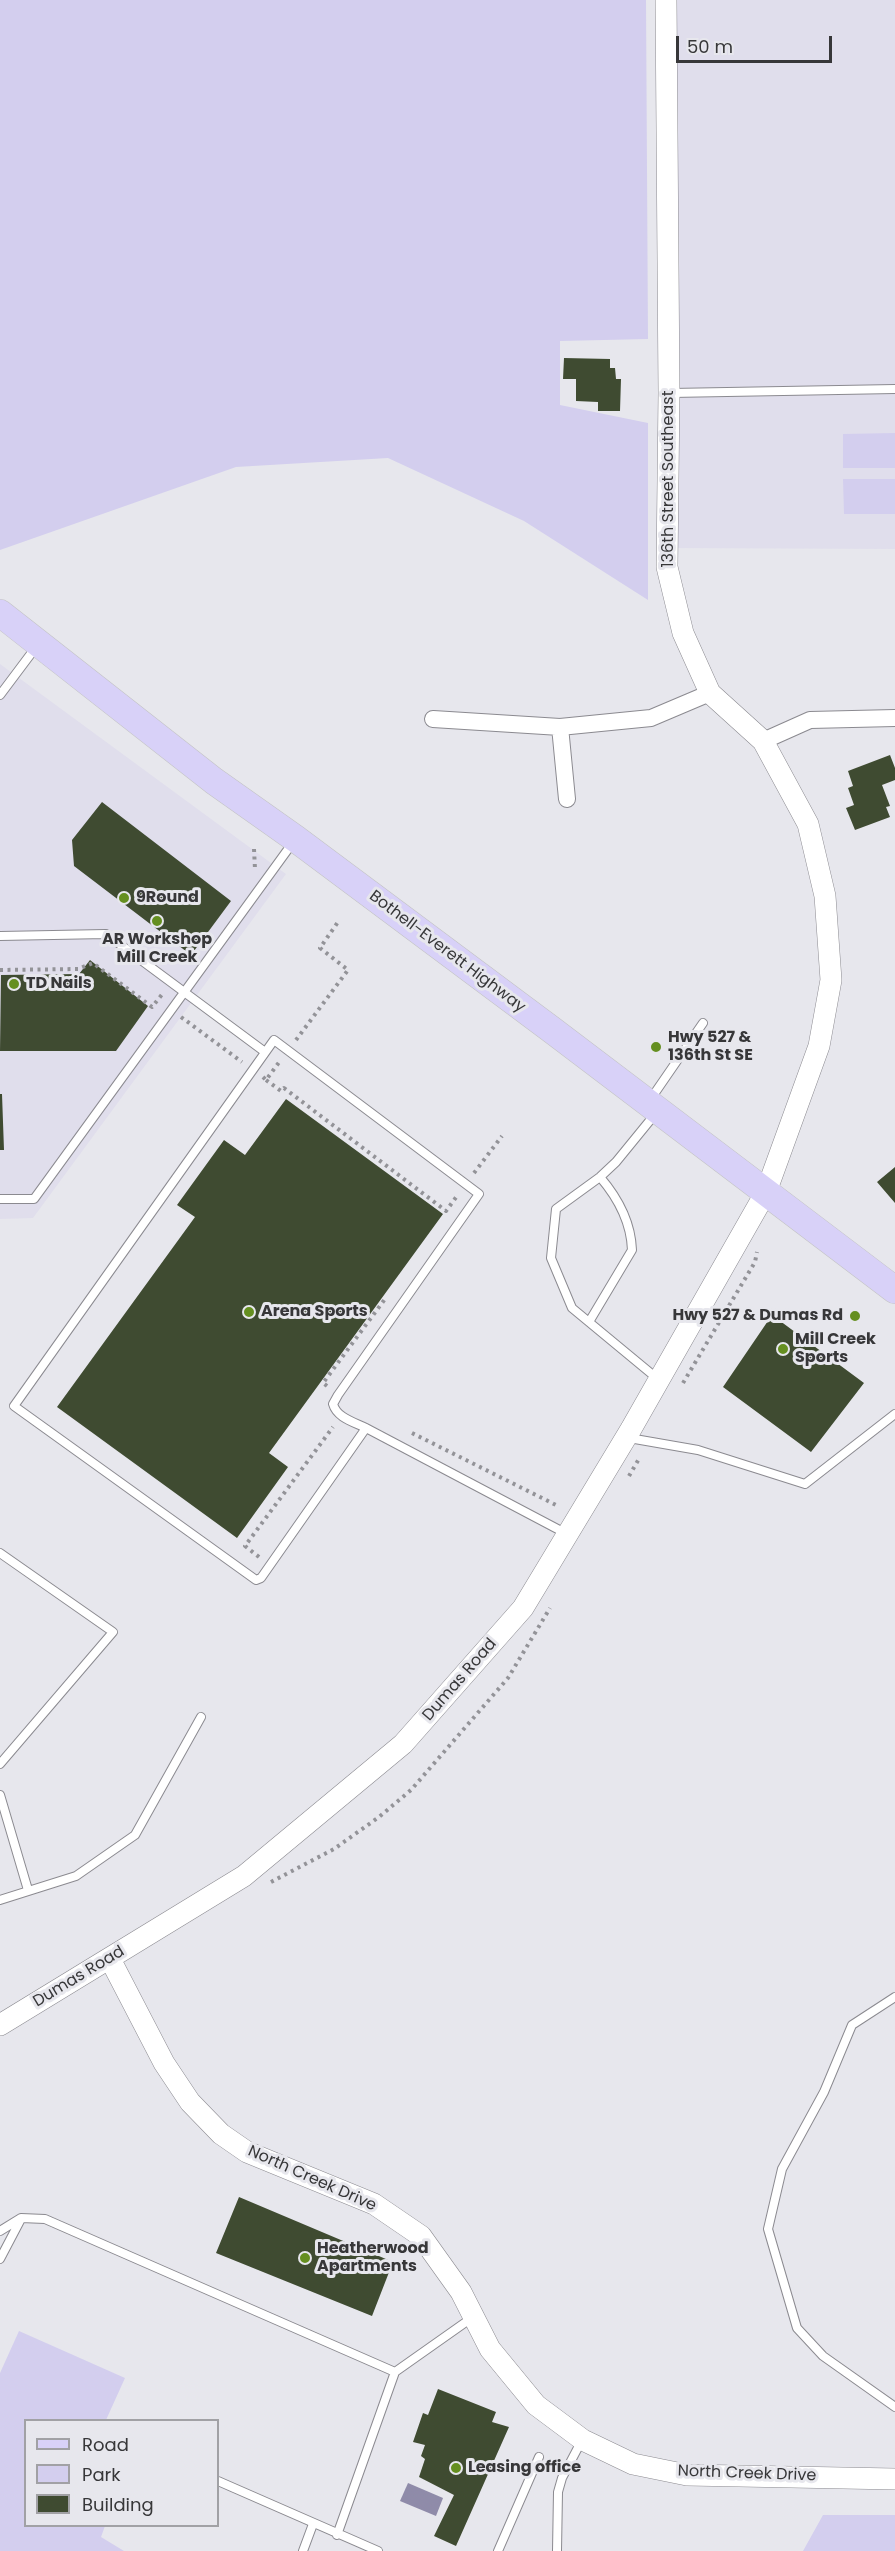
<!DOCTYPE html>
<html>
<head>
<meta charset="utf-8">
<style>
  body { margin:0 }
  #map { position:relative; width:895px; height:2551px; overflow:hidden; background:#e7e7ed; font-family:Poppins,sans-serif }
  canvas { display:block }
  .legend { position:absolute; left:24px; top:2419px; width:195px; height:108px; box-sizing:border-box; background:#e7e7ed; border:2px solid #a1a1a5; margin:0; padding:8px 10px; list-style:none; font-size:18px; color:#373739 }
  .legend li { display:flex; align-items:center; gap:12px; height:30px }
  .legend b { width:30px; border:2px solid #a1a1a5 }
  .scale { position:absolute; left:676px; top:36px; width:156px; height:27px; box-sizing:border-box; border:3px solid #373739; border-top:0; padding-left:8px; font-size:18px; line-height:21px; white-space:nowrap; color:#373739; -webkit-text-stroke:4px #e7e7ed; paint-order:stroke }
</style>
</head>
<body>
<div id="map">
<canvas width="895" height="2551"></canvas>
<ul class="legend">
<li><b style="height:8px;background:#d8d1f8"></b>Road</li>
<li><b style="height:16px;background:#d3ceee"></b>Park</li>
<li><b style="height:16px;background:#3f4b31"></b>Building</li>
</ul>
<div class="scale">50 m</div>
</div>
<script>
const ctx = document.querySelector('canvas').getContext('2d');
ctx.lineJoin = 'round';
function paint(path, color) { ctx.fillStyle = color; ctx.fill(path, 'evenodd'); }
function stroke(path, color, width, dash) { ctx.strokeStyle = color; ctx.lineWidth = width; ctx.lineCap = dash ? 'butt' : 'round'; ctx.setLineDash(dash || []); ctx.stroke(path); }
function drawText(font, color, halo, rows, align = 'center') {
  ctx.font = font + ' Poppins,sans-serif'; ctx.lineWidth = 6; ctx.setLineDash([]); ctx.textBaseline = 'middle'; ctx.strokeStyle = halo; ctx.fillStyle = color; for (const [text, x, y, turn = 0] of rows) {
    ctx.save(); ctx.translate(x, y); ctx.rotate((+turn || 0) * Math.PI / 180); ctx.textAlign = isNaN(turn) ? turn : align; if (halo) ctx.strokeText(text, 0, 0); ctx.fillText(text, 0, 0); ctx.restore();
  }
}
paint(new Path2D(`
  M666 0H895V549L667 548Z
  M0 664 286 874 33 1218 0 1219Z`), '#e0deec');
paint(new Path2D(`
  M0 0H646L648 339 560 341V405L648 423V600L524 521 388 458 236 467 0 550Z
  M895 433V468H843V434Z
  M843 479H895V514H844Z
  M19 2331 125 2378 106 2420H26V2526H105L101 2537 124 2551H0V2373Z
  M823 2515H895V2551H803Z`), '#d3ceee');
paint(new Path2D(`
  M408 2483 443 2498 436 2516 400 2501Z`), '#8f8ba9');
paint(new Path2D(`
  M564 358 610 359V368H615L616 379H621L620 411H598V402L576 401V379H563Z
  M890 755 895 768V780L882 785 890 806 886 807 890 817 855 830 846 808 854 805 848 788 853 786 848 771Z
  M102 802 231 901 191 955 74 866 72 840Z
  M90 960 148 1006 116 1051H0L1 975 79 974Z
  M0 1094H2L4 1150H0Z
  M286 1099 443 1214 269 1453 288 1467 237 1538 57 1407 195 1217 177 1205 224 1140 245 1155Z
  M895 1167V1203L877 1182Z
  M772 1315 864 1383 811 1452 723 1387Z
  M239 2197 393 2262 372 2316 216 2253Z
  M438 2389 496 2412 492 2422 509 2427 456 2546 434 2536 454 2495 419 2477 425 2459 421 2456 425 2445 413 2442 423 2413 428 2415Z`), '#3f4b31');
const service = new Path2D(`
  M671 393 895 389
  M0 695 36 647
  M0 936 106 934 265 1052
  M650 1100 703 1023
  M656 1113 616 1162 600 1177 556 1209 551 1258 572 1308 659 1380
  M0 1199H34L294 841
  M589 1322 632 1250C631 1222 618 1198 600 1177
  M366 1428 261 1578 256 1580 14 1406 274 1040 479 1194 338 1395 333 1404C337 1418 354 1422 366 1428L567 1534
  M629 1438 698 1450 805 1484 895 1414
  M0 1553 113 1632 0 1764
  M0 1795 28 1890
  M0 1900 76 1876 135 1835 201 1717
  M895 1997 852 2025 824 2092 782 2169 768 2229 797 2328 823 2356 895 2407
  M0 2231 21 2218 45 2219 395 2372 473 2317
  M0 2259 21 2219
  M218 2481 378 2551
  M337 2535 395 2372
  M303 2551 313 2524
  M498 2551 539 2457
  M557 2551 558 2492 562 2478 582 2440`);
const minor = new Path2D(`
  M433 719 560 727 651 718 710 693
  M560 727 567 799
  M763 741 810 720 895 718`);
const tertiary = new Path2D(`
  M110 1959 164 2063 190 2102 221 2134 247 2152 374 2204 421 2236 461 2292 490 2349 536 2405 583 2440 633 2464 687 2475 895 2479
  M0 2025 244 1876 403 1744 523 1608 631 1429 766 1192 819 1046 831 980 825 896 808 824 763 741 710 693 683 633 667 567 669 393 666 0`);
const primary = new Path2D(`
  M0 613 214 781 296 839 552 1030 895 1290`);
stroke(service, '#8b8a90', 10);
stroke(minor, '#8b8a90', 18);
stroke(tertiary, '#8b8a90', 22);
stroke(primary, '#c3c3c4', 28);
stroke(new Path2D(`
  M254 849 255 869
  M0 970 78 969 93 963 152 1007 164 992
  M181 1017 242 1062
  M296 1040 348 970 320 948 338 922
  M263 1077 266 1080 280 1061
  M266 1080 281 1091 284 1088 446 1211 457 1196
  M474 1173 502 1136
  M683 1383 755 1262 757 1252
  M327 1386 323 1383 385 1299
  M412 1433 556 1505
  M629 1476 640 1457
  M259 1557 245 1546 333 1427
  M271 1882 334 1849 379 1817 411 1790 508 1678 550 1608`), '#939398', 4, [3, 4.5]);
stroke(service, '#fff', 8);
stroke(minor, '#fff', 16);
stroke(tertiary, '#fff', 21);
stroke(primary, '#d8d1f8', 27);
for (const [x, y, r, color] of [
  [124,898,6,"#658f20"],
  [157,921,6,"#658f20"],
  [14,984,6,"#658f20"],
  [656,1047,6,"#658f20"],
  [249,1312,6,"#658f20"],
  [855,1316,6,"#658f20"],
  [783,1349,6,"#658f20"],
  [305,2258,6,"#658f20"],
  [456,2468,6,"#658f20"]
]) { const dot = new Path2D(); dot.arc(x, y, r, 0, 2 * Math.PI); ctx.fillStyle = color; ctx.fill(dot); stroke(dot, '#e7e7ed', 2); }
drawText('16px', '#373739', '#e7e7ed', [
  ["136th Street Southeast",669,479,-90],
  ["Bothell-Everett Highway",447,952,37],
  ["Dumas Road",460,1680,-49],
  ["Dumas Road",79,1977,-31],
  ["North Creek Drive",312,2179,24],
  ["North Creek Drive",747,2474,2]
]);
drawText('bold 16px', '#373739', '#e7e7ed', [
  ["9Round",136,898],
  ["AR Workshop",157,940,"center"],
  ["Mill Creek",157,958,"center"],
  ["TD Nails",26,984],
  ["Hwy 527 &",668,1038],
  ["136th St SE",668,1056],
  ["Arena Sports",261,1312],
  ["Hwy 527 & Dumas Rd",843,1316,"right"],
  ["Mill Creek",795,1340],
  ["Sports",795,1358],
  ["Heatherwood",317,2249],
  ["Apartments",317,2267],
  ["Leasing office",468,2468]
], 'left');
</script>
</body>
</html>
